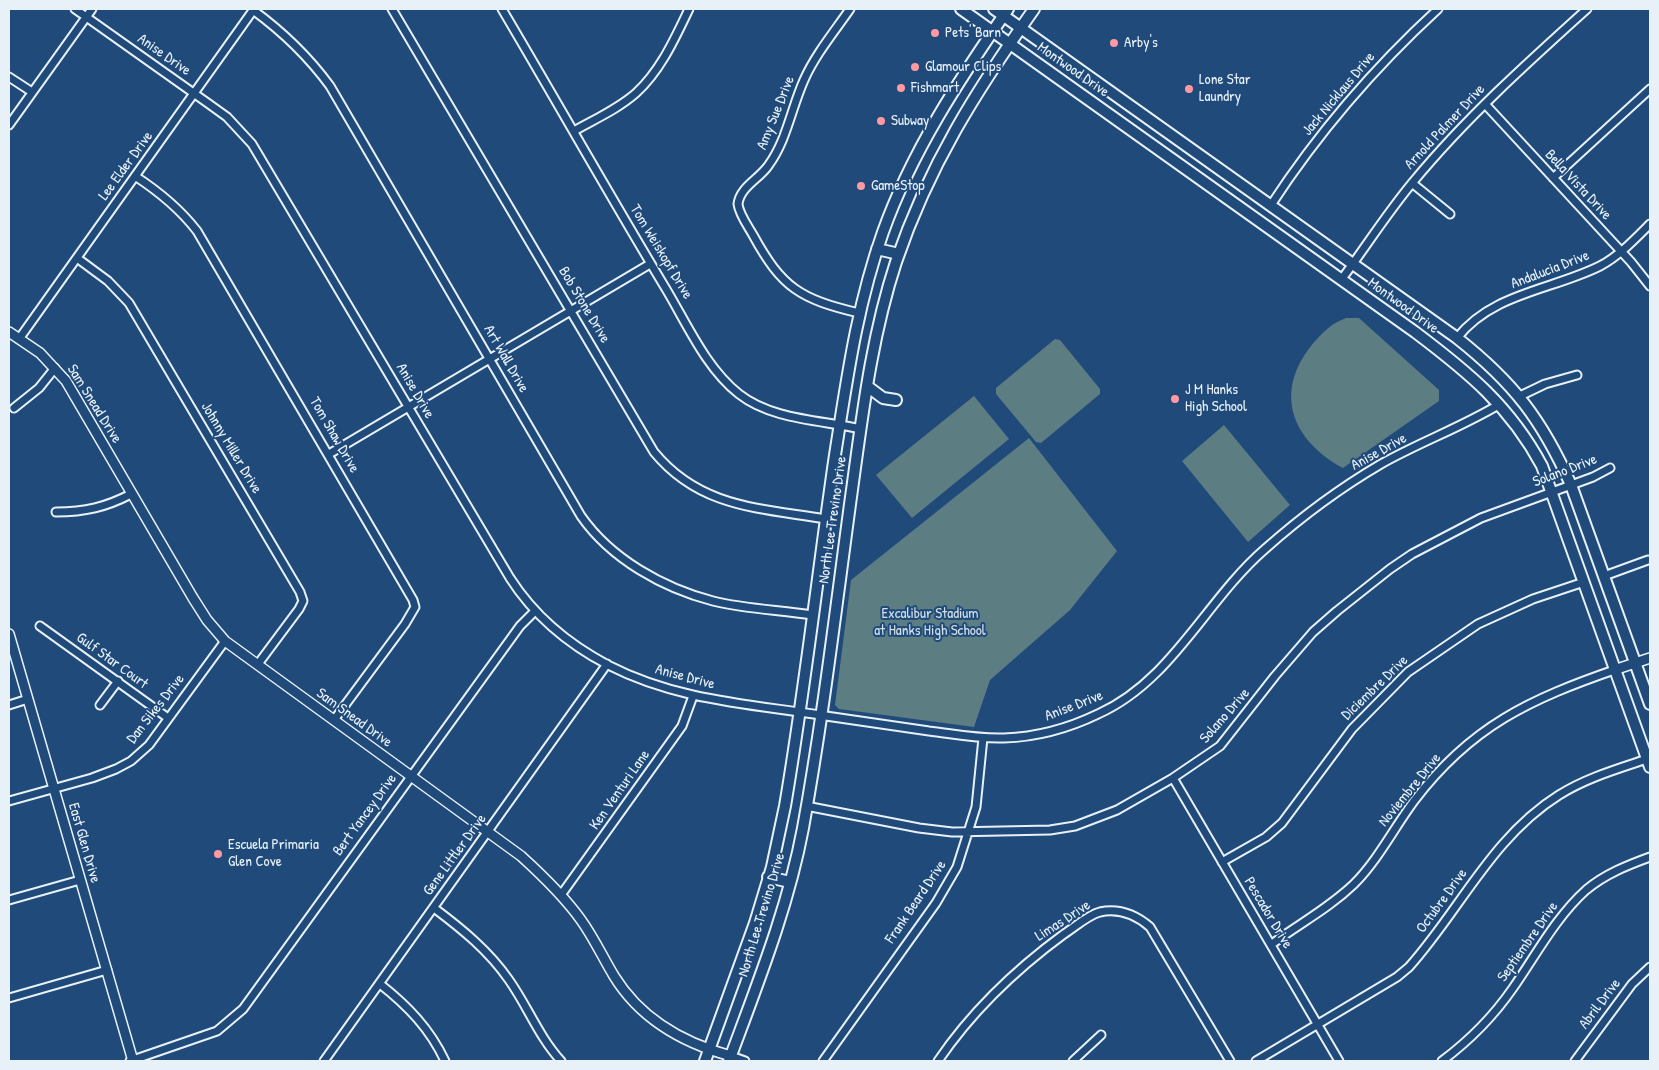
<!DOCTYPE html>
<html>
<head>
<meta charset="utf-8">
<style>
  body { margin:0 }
  #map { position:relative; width:1659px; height:1070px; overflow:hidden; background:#1f4a7a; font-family:"Patrick Hand",sans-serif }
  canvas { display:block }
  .frame { position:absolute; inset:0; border:10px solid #e8f1f8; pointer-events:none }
</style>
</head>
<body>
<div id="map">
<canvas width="1659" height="1070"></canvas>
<div class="frame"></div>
</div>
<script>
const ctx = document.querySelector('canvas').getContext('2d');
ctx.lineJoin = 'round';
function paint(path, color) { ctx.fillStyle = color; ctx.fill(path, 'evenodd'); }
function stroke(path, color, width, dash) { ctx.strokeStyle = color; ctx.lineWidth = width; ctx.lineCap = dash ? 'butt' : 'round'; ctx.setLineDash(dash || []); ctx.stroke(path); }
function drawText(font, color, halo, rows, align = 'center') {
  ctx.font = font + ' "Patrick Hand",sans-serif'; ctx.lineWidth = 4; ctx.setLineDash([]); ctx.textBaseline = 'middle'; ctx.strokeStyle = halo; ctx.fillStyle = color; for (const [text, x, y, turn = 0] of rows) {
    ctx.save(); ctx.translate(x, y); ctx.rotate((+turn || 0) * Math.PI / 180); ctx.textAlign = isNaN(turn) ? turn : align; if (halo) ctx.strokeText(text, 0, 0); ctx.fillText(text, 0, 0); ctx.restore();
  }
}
paint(new Path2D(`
  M1346 318H1359L1439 390V401L1343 468C1293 441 1273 394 1311 346 1322 333 1330 324 1346 318Z
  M1055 339 1060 340 1100 389V394L1041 443 1036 442 996 394V388Z
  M974 396 1009 439 912 518 876 475Z
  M1224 425 1290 505 1248 542 1182 461Z
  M1029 438 1117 551 1070 610 990 680 974 727 839 709 835 705 851 580Z`), '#5c7d82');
const minor = new Path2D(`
  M75 9 209 104 227 117 252 144 510 578C535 617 568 644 608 665 678 701 751 704 826 716 861 721 895 726 929 731 954 734 978 739 1004 738 1036 737 1069 728 1098 714 1172 681 1206 600 1265 549 1301 517 1340 488 1381 464 1420 442 1462 427 1500 404
  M392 9 654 452C700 508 760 508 825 519
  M502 9C557 102 610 196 666 289 687 324 706 368 739 394 772 420 821 420 861 429
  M850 9C834 32 815 55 804 80 791 109 787 140 768 166 759 179 740 187 738 204 739 214 748 226 753 235 782 288 800 299 859 313
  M253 10C283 32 308 56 330 86L581 516C611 559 663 588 713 601 745 609 780 610 812 615
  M9 77 32 92
  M1485 104 1631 262 1650 286
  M9 125 92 9
  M574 131C595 119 618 109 636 93 661 70 675 38 689 9
  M135 176C158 191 180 209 197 231L413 600 415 607 405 624 334 720
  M1553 178 1650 89
  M1412 183 1450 214
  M1271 205C1318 133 1375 67 1438 9
  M77 258 108 281 129 303 300 592 303 601 299 609 258 664
  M1341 280C1365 248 1387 213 1413 182 1465 119 1526 64 1587 9
  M1457 338C1492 293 1552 290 1600 266 1619 256 1635 239 1650 224
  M19 339 254 9
  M1520 396 1545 384 1577 375
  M14 408 39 388 55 368
  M329 454 650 264
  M56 512C85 512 106 507 131 494
  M1604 576 1648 560
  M40 626 168 718
  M9 705 28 699
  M100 705 118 681
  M1173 778 1339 1061
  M9 801 92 778 116 769 131 761 149 745 225 641
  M806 806 919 828 952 832 1050 830 1075 826 1117 810 1173 778 1220 746 1275 676 1313 632 1337 611 1390 569 1412 554 1481 518 1593 477 1610 468
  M1222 862 1266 837 1282 823 1352 729 1408 672 1478 624 1533 599 1584 582
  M561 895 682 726 693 696
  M9 900 80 880
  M434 908C462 929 489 951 509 980 528 1007 539 1037 561 1061
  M1272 944C1300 923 1328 909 1354 884 1378 860 1394 828 1414 801 1471 726 1530 699 1617 669
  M380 984C408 1006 430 1029 445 1061
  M9 998 107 970
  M731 1056 745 1061
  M130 1061 217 1031 243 1009 520 626 534 612
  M324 1061 607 664
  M823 1061 936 903 957 867 976 807 983 738
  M938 1061C972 1011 1015 970 1064 934 1075 927 1088 915 1100 912 1119 908 1136 915 1150 927L1230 1061
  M1073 1061 1101 1035
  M1256 1061 1397 977 1409 967C1460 910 1492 837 1559 795 1586 778 1617 769 1647 759
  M1442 1061C1470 1040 1493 1017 1513 988 1536 955 1556 917 1586 890 1605 874 1628 865 1650 857
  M1575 1061 1632 984 1650 967`);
const tertiary = new Path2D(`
  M9 332 40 353 66 381 193 598 207 620 225 641 521 856C543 876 564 896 581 920 594 938 603 958 614 976 641 1020 683 1043 731 1056
  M9 634 133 1061
  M1617 669 1650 658`);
const secondary = new Path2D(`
  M961 9 1415 332C1468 372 1510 406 1542 466L1650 767
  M994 9 1457 338C1514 383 1542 420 1571 485L1650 704
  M877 249 899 254
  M867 386 883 398 896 400
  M768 877 790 882
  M705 1061 755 923 772 867 785 806C805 689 818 571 835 455 847 379 857 305 883 232 912 151 959 80 1008 9
  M729 1061C757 985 788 908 803 828 823 718 836 607 851 497 862 418 871 338 896 262 929 165 976 91 1034 9`);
stroke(minor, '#e8f1f8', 11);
stroke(tertiary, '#e8f1f8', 12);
stroke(secondary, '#e8f1f8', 14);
stroke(minor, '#1f4a7a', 7);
stroke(tertiary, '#1f4a7a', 9);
stroke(secondary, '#1f4a7a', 10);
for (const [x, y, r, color] of [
  [935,33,5,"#ff9aa2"],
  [1114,43,5,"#ff9aa2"],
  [915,67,5,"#ff9aa2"],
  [901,88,5,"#ff9aa2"],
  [1189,89,5,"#ff9aa2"],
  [881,121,5,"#ff9aa2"],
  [861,186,5,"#ff9aa2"],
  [1175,399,5,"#ff9aa2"],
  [218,854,5,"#ff9aa2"]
]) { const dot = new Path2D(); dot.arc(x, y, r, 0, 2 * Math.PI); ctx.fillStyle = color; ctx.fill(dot); stroke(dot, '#1f4a7a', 2); }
drawText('15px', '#e8f1f8', '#1f4a7a', [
  ["Pets' Barn",945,33],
  ["Arby's",1124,43],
  ["Glamour Clips",925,67],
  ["Lone Star",1199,80],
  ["Laundry",1199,97],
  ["Fishmart",911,88],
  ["Subway",891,121],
  ["GameStop",871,186],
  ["J M Hanks",1185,390],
  ["High School",1185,407],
  ["Escuela Primaria",228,845],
  ["Glen Cove",228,862]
], 'left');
drawText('15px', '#e8f1f8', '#1f4a7a', [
  ["Anise Drive",164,55,35],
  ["Montwood Drive",1073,70,35],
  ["Jack Nicklaus Drive",1339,94,-50],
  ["Amy Sue Drive",776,113,-68],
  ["Arnold Palmer Drive",1445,127,-47],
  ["Lee Elder Drive",126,166,-54],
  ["Bella Vista Drive",1578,185,47],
  ["Tom Weiskopf Drive",661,252,59],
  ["Andalucia Drive",1550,270,-21],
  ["Bob Stone Drive",584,305,59],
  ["Montwood Drive",1403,306,36],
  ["Art Wall Drive",506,359,60],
  ["Anise Drive",415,391,60],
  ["Sam Snead Drive",94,404,58],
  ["Tom Shaw Drive",334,435,60],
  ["Johnny Miller Drive",231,448,59],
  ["Anise Drive",1379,452,-29],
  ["Solano Drive",1565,471,-21],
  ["North Lee Trevino Drive",833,520,-82],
  ["Gulf Star Court",112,661,36],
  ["Anise Drive",685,677,15],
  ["Diciembre Drive",1375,688,-44],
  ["Anise Drive",1074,706,-21],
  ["Dan Sikes Drive",156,709,-52],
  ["Solano Drive",1225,716,-49],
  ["Sam Snead Drive",354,718,36],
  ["Ken Venturi Lane",620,790,-55],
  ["Noviembre Drive",1410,790,-51],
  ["Bert Yancey Drive",365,815,-54],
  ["East Glen Drive",84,843,74],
  ["Gene Littler Drive",455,855,-54],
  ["Octubre Drive",1442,901,-54],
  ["Frank Beard Drive",916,902,-56],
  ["Pescador Drive",1268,913,59],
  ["North Lee Trevino Drive",762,915,-73],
  ["Limas Drive",1063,921,-33],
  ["Septiembre Drive",1528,942,-55],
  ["Abril Drive",1600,1004,-53]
]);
drawText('15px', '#d3e0e6', '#1f4a7a', [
  ["Excalibur Stadium",930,614],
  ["at Hanks High School",930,631]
]);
</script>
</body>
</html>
